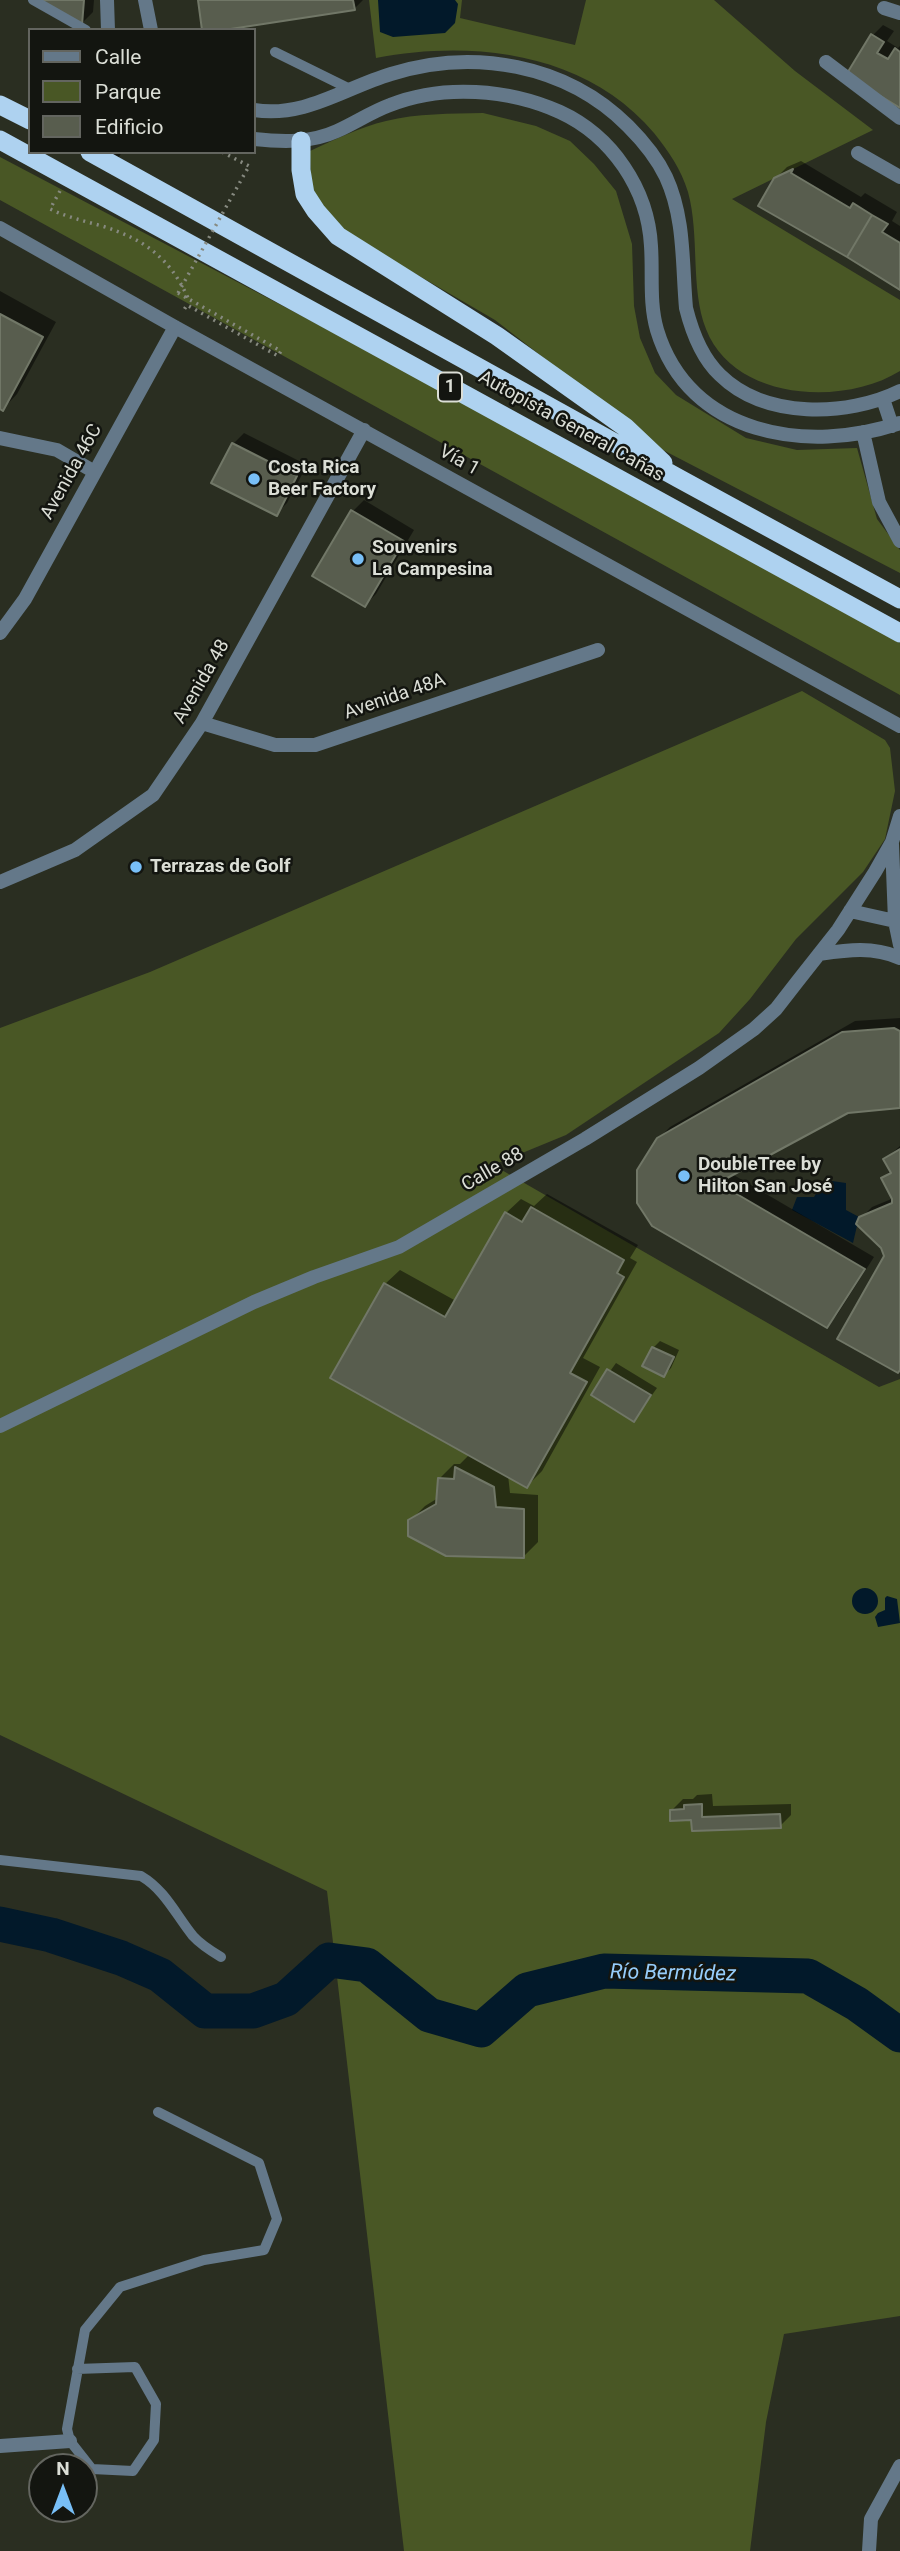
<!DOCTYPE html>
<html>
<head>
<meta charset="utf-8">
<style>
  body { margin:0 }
  #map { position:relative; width:900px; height:2551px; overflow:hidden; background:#2a2e21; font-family:Roboto,sans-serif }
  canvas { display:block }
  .legend { position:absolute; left:28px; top:28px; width:228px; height:126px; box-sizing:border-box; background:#131510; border:2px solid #63655f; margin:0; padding:9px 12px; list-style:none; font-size:21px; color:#dbded6 }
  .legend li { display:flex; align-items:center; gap:14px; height:35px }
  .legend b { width:35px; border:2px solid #63655f }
  .north { position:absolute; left:28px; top:2453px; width:70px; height:70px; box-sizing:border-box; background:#131510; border:2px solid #63655f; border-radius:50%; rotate:0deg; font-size:19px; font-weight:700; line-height:28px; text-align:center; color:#dbded6 }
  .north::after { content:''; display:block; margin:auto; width:24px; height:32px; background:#78bff7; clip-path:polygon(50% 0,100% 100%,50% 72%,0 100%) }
</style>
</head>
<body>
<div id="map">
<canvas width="900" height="2551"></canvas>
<ul class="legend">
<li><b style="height:9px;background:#647889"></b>Calle</li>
<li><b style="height:19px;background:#495725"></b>Parque</li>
<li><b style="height:19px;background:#585d4e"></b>Edificio</li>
</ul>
<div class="north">N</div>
</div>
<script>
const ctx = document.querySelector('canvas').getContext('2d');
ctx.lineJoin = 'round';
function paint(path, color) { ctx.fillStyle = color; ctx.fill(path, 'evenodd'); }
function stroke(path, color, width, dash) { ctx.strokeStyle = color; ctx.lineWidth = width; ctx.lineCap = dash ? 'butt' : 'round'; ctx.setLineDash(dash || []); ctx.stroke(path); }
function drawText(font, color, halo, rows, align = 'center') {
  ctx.font = font + ' Roboto,sans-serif'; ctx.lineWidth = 5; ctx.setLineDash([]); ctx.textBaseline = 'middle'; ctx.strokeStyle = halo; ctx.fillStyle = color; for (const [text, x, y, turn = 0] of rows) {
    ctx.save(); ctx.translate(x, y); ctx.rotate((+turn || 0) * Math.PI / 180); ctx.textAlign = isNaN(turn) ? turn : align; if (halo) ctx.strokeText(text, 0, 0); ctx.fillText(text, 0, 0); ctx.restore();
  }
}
paint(new Path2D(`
  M369 0H462L460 18 575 45 586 0H714L795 71 873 130 732 199 900 300V371C842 407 733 400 706 329 690 288 700 236 688 192 681 169 669 152 654 133 587 53 474 39 376 58Z
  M483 113 536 126 570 141 594 164 616 191 632 244 634 306 640 338 655 373 676 395 746 438 797 450 857 448 877 519 900 550V573L661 449 495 320 397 263 339 227 319 201 311 185 310 151C334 140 360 127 386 121 417 113 451 114 483 113Z
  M0 157 357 345 900 643V695L0 200Z
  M802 691 885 740 890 748 895 791 885 839 863 872 796 939 750 999 719 1033 566 1135 493 1165 879 1387 900 1379V2316L784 2334 766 2422 750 2551H404L327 1891 0 1735V1028L150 972Z`), '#495725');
paint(new Path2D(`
  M378 0H455L458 4 455 23 445 33 393 37 380 32Z
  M825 1180 846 1183V1210L859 1217 853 1243 792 1210 797 1197H814Z
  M852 1601a13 13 0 1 1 26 0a13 13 0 1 1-26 0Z
  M887 1596 897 1599 900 1623 878 1627 875 1617 878 1613 885 1610V1598Z`), '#02192a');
paint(new Path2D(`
  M42 0H94L93 12 82 23Z
  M199 0H363L354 9Z
  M883 25 894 31 887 41 898 48 900 46V106L848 74 872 36Z
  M102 152H122L117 160Z
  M801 161 861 197 865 193 897 212 892 221 900 226V288L775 179 787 167Z
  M0 291 56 322 17 394 3 409 0 407Z
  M244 433 307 465 287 503 276 514 233 444Z
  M364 500 414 530 376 594 365 605 353 511Z
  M900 1018V1106L847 1111 732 1174 874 1257 837 1315 826 1326 658 1139 670 1127 855 1021Z
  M900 1146V1369L886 1256 882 1247 861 1218 872 1207 894 1198 883 1178 891 1170 885 1159Z
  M547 1194 638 1245 630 1258 637 1262 583 1358 600 1367 542 1471 527 1486 508 1475 510 1493 538 1495V1542L523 1557 410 1521 425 1506 438 1498 440 1478 454 1464H460L470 1454 385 1284 400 1270 456 1301 506 1213 521 1199 534 1206Z
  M660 1341 679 1350 671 1368 664 1375 653 1348Z
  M616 1363 657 1388 634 1420 593 1395Z
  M712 1794 713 1806 791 1804V1815L780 1826 693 1819 672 1810 683 1799H693L697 1795Z`), '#0007');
stroke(new Path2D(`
  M0 1924 51 1935 121 1958 160 1975 205 2011H253L286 1999 329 1960 367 1965 429 2015 481 2030 527 1990 604 1971 808 1976 857 2004 900 2035`), '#02192a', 35);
const building = new Path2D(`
  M38 0H84L82 25Z
  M198 0H353L355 10 224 30H202Z
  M871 34 884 42 877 53 888 59 895 48 900 52V108L846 75Z
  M793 169 791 173 850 208 853 203 872 215 847 257 758 206 774 178Z
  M872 215 888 224 882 232 900 243V290L847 257Z
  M0 314 43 337 3 411 0 409Z
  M232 443 297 476 277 516 211 483Z
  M351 510 404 541 365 607 312 576Z
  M894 1028 900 1031V1108L848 1113 718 1183 865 1269 827 1328 652 1226 637 1203V1170L657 1138 842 1032Z
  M900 1149V1370L898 1373 837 1339 884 1256 881 1248 856 1224 859 1217 892 1203V1199L881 1178 891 1173 883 1159Z
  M531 1207 624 1260 617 1273 624 1277 570 1373 587 1382 527 1488 330 1378 384 1283 445 1317 505 1212 522 1222Z
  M652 1347 674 1357 664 1377 642 1366Z
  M607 1369 651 1395 634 1422 591 1395Z
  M455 1467 494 1487 496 1507 524 1509V1558L446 1556 408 1536V1520L436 1504 438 1478 454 1479Z
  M702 1804V1817L780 1814 781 1828 692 1831 691 1820 670 1821V1810L684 1809V1805Z`);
paint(building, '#585d4e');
stroke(building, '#717767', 2);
stroke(new Path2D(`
  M222 152 249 166
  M60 191 50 209C67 217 84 221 102 226 144 239 170 258 188 298
  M178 293 281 351 278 356 187 305 182 313`), '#878a80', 3.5, [2, 5]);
stroke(new Path2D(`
  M33 0 86 30
  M275 52 352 90
  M0 1860 141 1876C165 1890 176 1915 193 1936 201 1945 211 1951 221 1957
  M77 2369 135 2367 156 2404 154 2440 133 2471 92 2469 70 2441 67 2429 85 2330 120 2287 204 2260 264 2250 277 2219 259 2163 158 2112`), '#647889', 10);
stroke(new Path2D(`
  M107 0 108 30
  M145 0 151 30
  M884 8 900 13
  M826 62 900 118
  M254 110C305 118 344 88 391 74 473 48 566 64 628 126 643 141 657 158 666 177 685 218 682 264 686 308 692 332 702 358 720 375 765 419 847 417 900 391
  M254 139C282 142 311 143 337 131 355 123 371 112 390 105 443 84 509 89 560 112 612 136 648 189 651 246 653 275 649 302 657 330 689 436 808 454 900 423
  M858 153 900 177
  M0 228 175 327 900 726
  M883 399 892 426
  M863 432 879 502 900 541
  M0 438 57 450 93 471
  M0 633 25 599 175 327
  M202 723 275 745H315L598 650
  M892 844 895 921 900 945
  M0 882 75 850 153 795 202 723 364 430
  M850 911 895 921
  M819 954C847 950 873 946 900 958
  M0 1426 254 1302 314 1277 399 1247 585 1139 699 1068 754 1029 776 1009 797 982 838 930 875 872 892 842 900 816
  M0 2446 70 2441
  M869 2551 871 2519 900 2466`), '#647889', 14);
stroke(new Path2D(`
  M0 105 30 120
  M0 140 900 633
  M301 141V170L305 194 316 211 338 236 497 336 625 427 663 463
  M90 152 678 478 900 599`), '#aed2f0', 19);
stroke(new Path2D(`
  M178 293 249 166`), '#878a80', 3.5, [2, 5]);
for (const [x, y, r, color] of [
  [254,479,7,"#78bff7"],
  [358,559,7,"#78bff7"],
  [136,867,7,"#78bff7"],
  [684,1176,7,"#78bff7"]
]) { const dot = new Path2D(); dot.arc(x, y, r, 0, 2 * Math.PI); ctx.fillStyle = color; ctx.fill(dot); stroke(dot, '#131510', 2.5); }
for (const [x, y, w] of [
  [450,387,24]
]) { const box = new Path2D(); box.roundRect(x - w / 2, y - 14.5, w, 29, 5); ctx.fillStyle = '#131510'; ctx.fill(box); stroke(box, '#dbded6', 2); }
drawText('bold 18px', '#dbded6', null, [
  ["1",450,387]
]);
drawText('19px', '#dbded6', '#131510', [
  ["Autopista General Cañas",571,427,29],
  ["Vía 1",459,461,29],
  ["Avenida 46C",72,472,-61],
  ["Avenida 48",202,682,-60],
  ["Avenida 48A",395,697,-19],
  ["Calle 88",493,1170,-30]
]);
drawText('bold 19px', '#dbded6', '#131510', [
  ["Costa Rica",268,468],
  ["Beer Factory",268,490],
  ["Souvenirs",372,548],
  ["La Campesina",372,570],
  ["Terrazas de Golf",150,867],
  ["DoubleTree by",698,1165],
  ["Hilton San José",698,1187]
], 'left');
drawText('italic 21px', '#96cdfb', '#131510', [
  ["Río Bermúdez",673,1974,1]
]);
</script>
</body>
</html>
